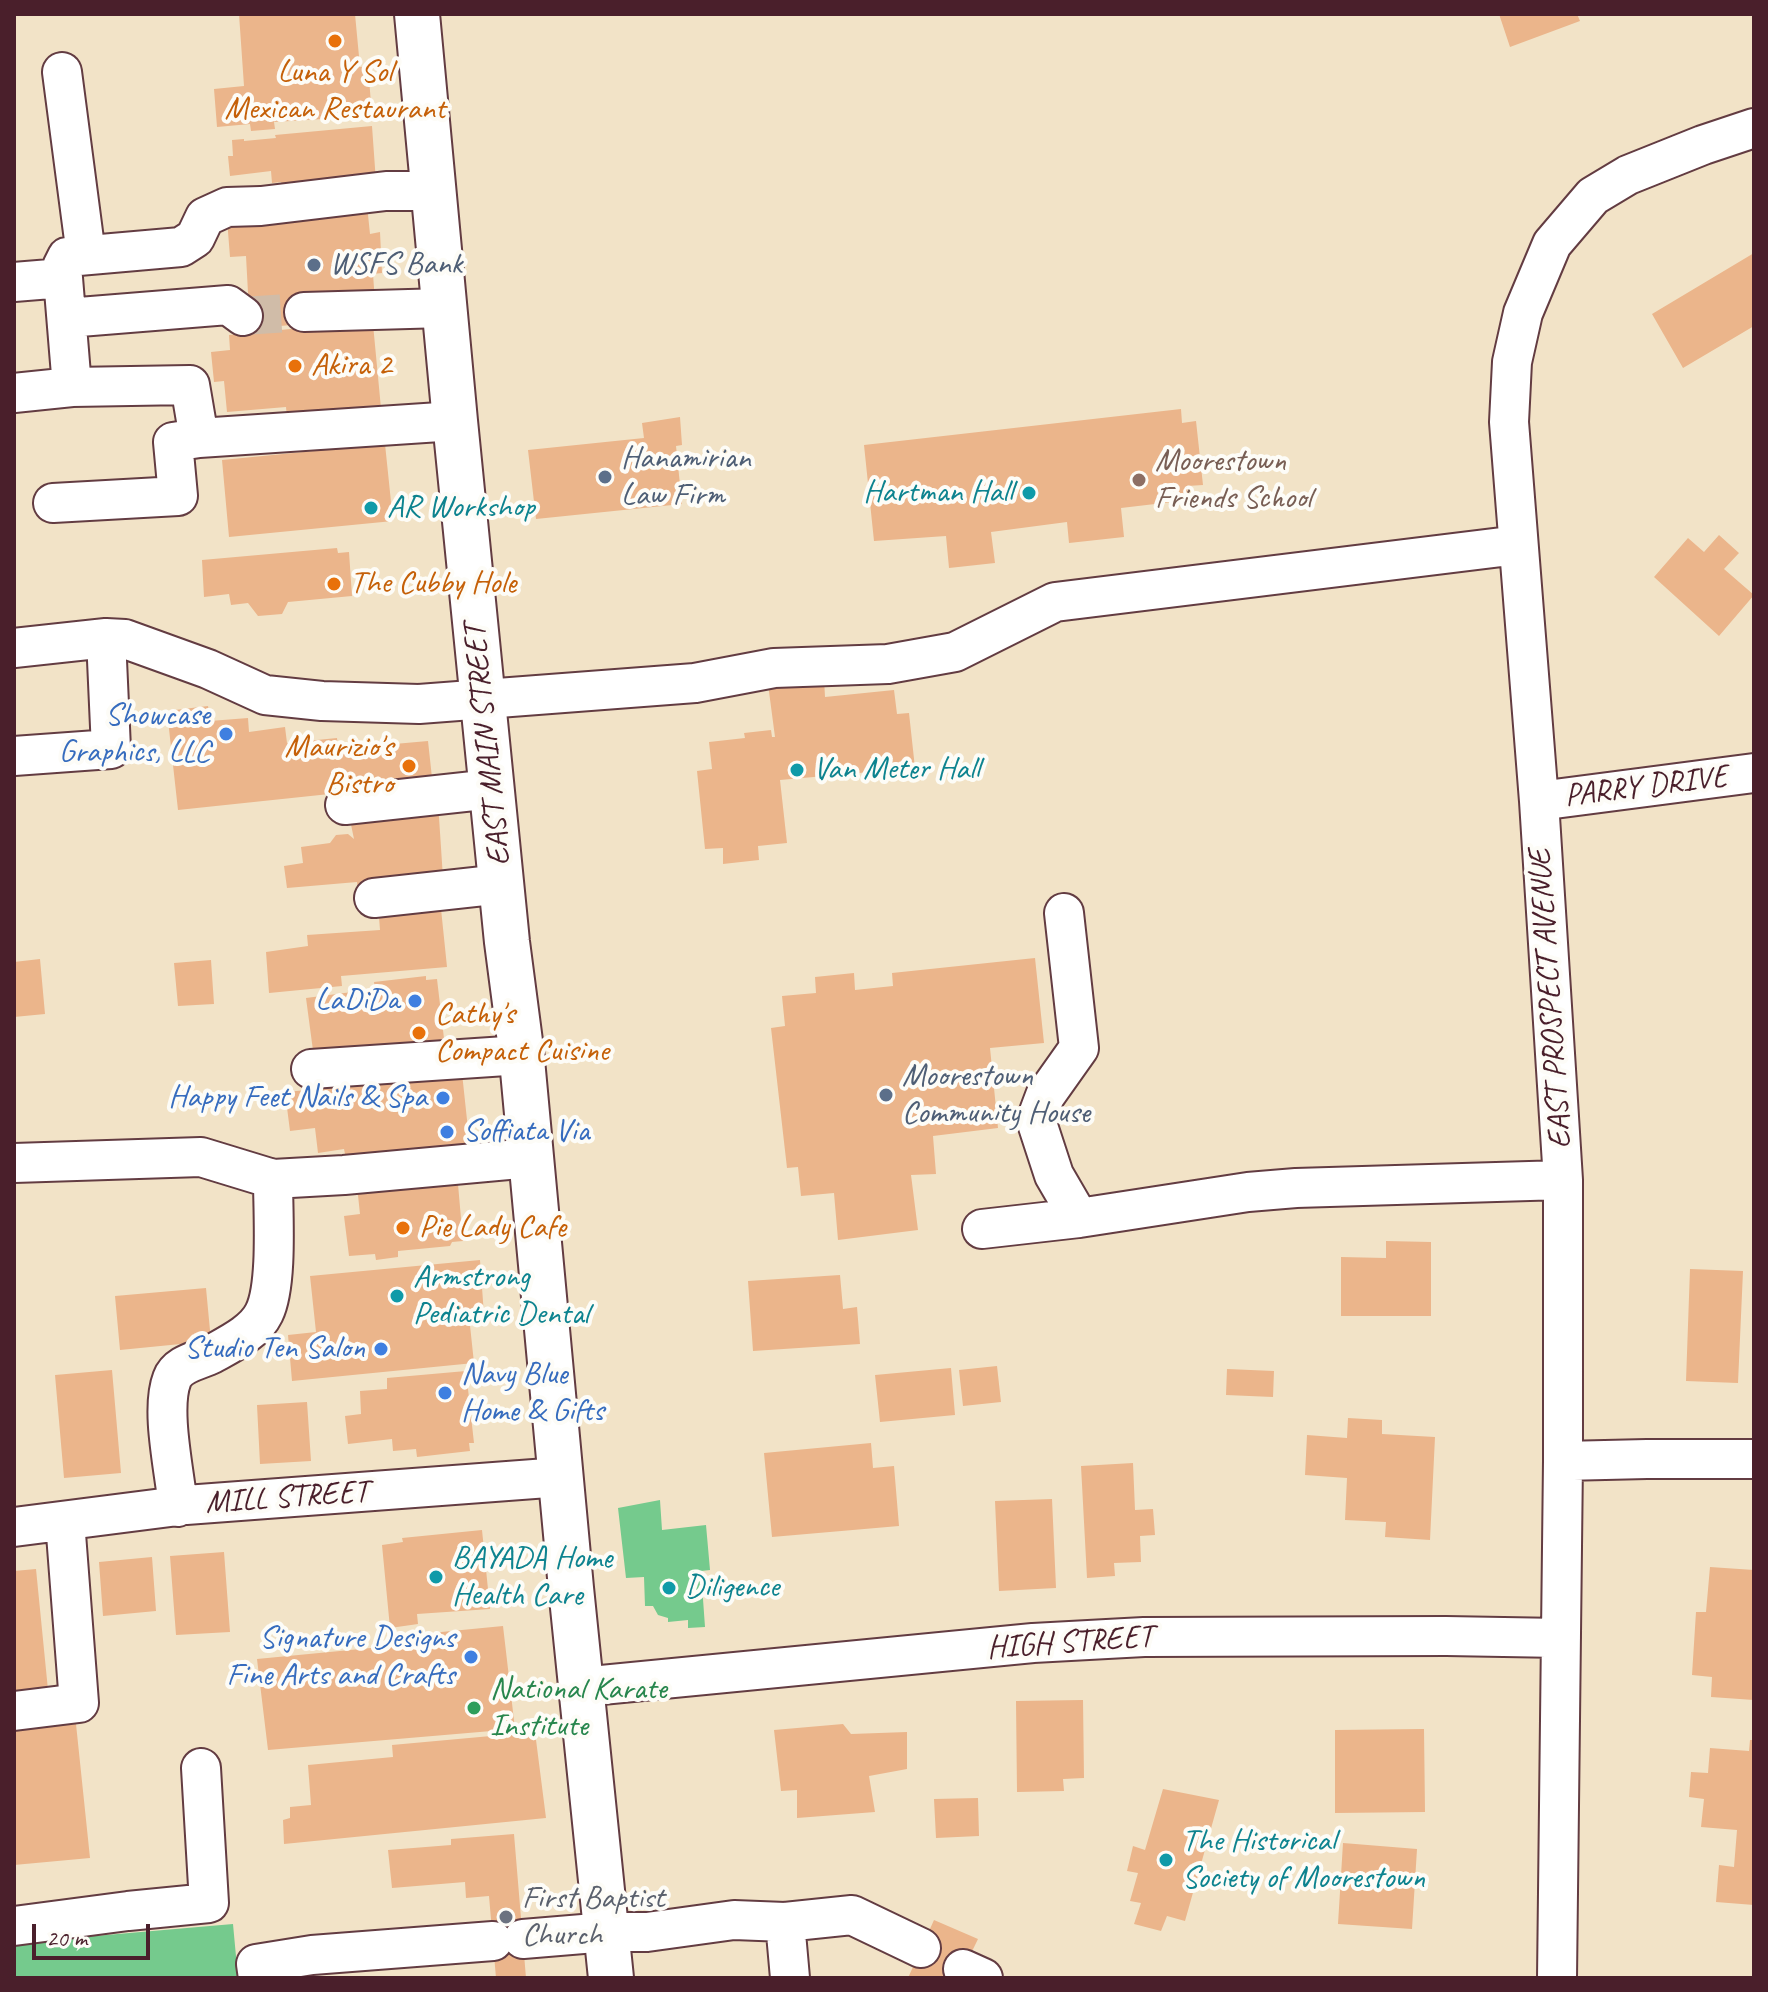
<!DOCTYPE html>
<html>
<head>
<meta charset="utf-8">
<style>
  body { margin:0 }
  #map { position:relative; width:1768px; height:1992px; overflow:hidden; background:#f2e3c7; font-family:Caveat,sans-serif }
  canvas { display:block }
  .frame { position:absolute; inset:0; border:16px solid #4a1f2b; pointer-events:none }
  .scale { position:absolute; left:32px; top:1924px; width:118px; height:36px; box-sizing:border-box; border:4px solid #4a1f2b; border-top:0; padding-left:10px; font-size:24px; line-height:28px; white-space:nowrap; color:#4a1f2b; -webkit-text-stroke:6px #fdfcf7; paint-order:stroke }
</style>
</head>
<body>
<div id="map">
<canvas width="1768" height="1992"></canvas>
<div class="frame"></div>
<div class="scale">20 m</div>
</div>
<script>
const ctx = document.querySelector('canvas').getContext('2d');
ctx.lineJoin = 'round';
function paint(path, color) { ctx.fillStyle = color; ctx.fill(path, 'evenodd'); }
function stroke(path, color, width, dash) { ctx.strokeStyle = color; ctx.lineWidth = width; ctx.lineCap = dash ? 'butt' : 'round'; ctx.setLineDash(dash || []); ctx.stroke(path); }
function drawText(font, color, halo, rows, align = 'center') {
  ctx.font = font + ' Caveat,sans-serif'; ctx.lineWidth = 8; ctx.setLineDash([]); ctx.textBaseline = 'middle'; ctx.strokeStyle = halo; ctx.fillStyle = color; for (const [text, x, y, turn = 0] of rows) {
    ctx.save(); ctx.translate(x, y); ctx.rotate((+turn || 0) * Math.PI / 180); ctx.textAlign = isNaN(turn) ? turn : align; if (halo) ctx.strokeText(text, 0, 0); ctx.fillText(text, 0, 0); ctx.restore();
  }
}
paint(new Path2D(`
  M660 1500 662 1530 706 1525 710 1570 701 1571 705 1627 688 1628V1620L668 1622V1618L658 1615 653 1606H645L644 1577 626 1578 618 1508Z
  M233 1924 238 1978H14V1943Z`), '#75ca8d');
paint(new Path2D(`
  M239 14H355L360 67 368 66 372 116 274 122 275 129 251 131 250 124 217 127 214 89 244 86Z
  M1499 14H1577L1580 21 1510 47Z
  M372 126 376 182 282 185 281 182 272 183 271 171 230 176 228 156H233L232 140 244 139V141L276 138 275 135Z
  M367 205 370 234 380 232 382 273 373 274 375 302 305 324 254 328 249 311 246 256 230 257 227 219Z
  M1754 253V326L1683 368 1652 314Z
  M352 323 373 324 382 419 288 428 286 407 227 412 224 381 214 382 211 352 230 350 229 335Z
  M1181 409 1182 423 1196 421 1203 485 1187 486 1189 500 1121 508 1124 537 1069 543 1067 522 991 532 995 563 949 568 946 536 874 541 864 445Z
  M680 417 682 445 676 446 682 504 536 519 528 450 644 438 642 423Z
  M385 444 393 521 229 537 222 460Z
  M1719 535 1739 553 1724 569 1754 595 1719 636 1654 577 1688 538 1704 552Z
  M337 548 338 553 349 552 352 596 288 602 282 614 258 616 248 603 231 605 229 594 204 597 202 560Z
  M824 678 825 697 894 690 897 714 909 713 915 768 780 780 787 843 758 846 759 860 723 864V848L705 849 697 771 712 769 709 742 745 738 744 733 771 730 772 737H775L768 684Z
  M208 706 210 721 248 718 249 732 285 727 287 743 337 738 338 749 428 741 433 787 339 793 178 810 167 711Z
  M438 802 443 878 358 890 357 882 287 888 284 866 303 863 301 847 330 843 336 835 348 834 354 839 348 810Z
  M440 899 447 967 341 976 342 986 269 993 266 952 308 946 307 935 380 930 378 904Z
  M1035 958 1044 1043 990 1048 998 1128 933 1136 936 1174 911 1175 918 1230 838 1240 834 1193 801 1196 798 1167 787 1168 771 1028 785 1026 782 996 816 993 815 977 854 973 855 990 893 986 892 973Z
  M40 959 45 1014 14 1017V962Z
  M211 960 214 1004 178 1006 174 963Z
  M426 976V980L437 979 445 1047 314 1058 306 998 375 989 374 982Z
  M462 1073 470 1148 346 1159 344 1149 318 1153 315 1128 290 1131 285 1092 330 1088V1083Z
  M457 1173 463 1241 452 1242 450 1246 398 1251V1257L376 1260 375 1254 349 1256 344 1216 360 1214 357 1186Z
  M1386 1241 1431 1242V1316H1341V1257L1386 1258Z
  M480 1260 484 1315 469 1316 474 1363 292 1381 288 1335 316 1332 310 1276Z
  M1690 1269 1743 1271 1738 1383 1686 1381Z
  M840 1275 843 1309 857 1307 860 1344 753 1351 748 1281Z
  M206 1288 211 1341 120 1350 115 1296Z
  M997 1366 1001 1402 963 1406 959 1370Z
  M951 1368 955 1415 880 1422 875 1375Z
  M1227 1369 1274 1371 1273 1397 1226 1395Z
  M112 1370 121 1473 64 1478 55 1375Z
  M466 1371 474 1443H469L470 1451 417 1457 416 1449 393 1451 392 1439 348 1444 345 1416 361 1414 360 1391 387 1389V1378Z
  M307 1402 311 1461 260 1464 257 1405Z
  M1348 1418 1382 1420V1434L1435 1437 1430 1540 1385 1537 1386 1522 1345 1520 1347 1478 1305 1475 1307 1435 1347 1438Z
  M871 1443 873 1468 894 1466 899 1526 772 1537 764 1453Z
  M1133 1463 1135 1510 1153 1509 1155 1535 1140 1536 1141 1562 1114 1563 1115 1576 1087 1578 1081 1466Z
  M1052 1499 1056 1588 999 1591 995 1501Z
  M482 1530 490 1609 417 1614 418 1624 390 1628 382 1545 403 1542 402 1538Z
  M224 1552 230 1632 176 1635 170 1556Z
  M152 1557 156 1611 103 1616 99 1562Z
  M1710 1567 1754 1570V1700L1711 1697 1712 1677 1692 1675 1696 1612H1706Z
  M36 1569 48 1690 14 1693V1571Z
  M503 1626 515 1729 268 1750 257 1659 433 1642 431 1633Z
  M1083 1700 1084 1778 1063 1779 1064 1791 1017 1792 1016 1701Z
  M76 1724 90 1858 14 1865V1730Z
  M843 1724 851 1734 907 1732V1769L869 1776 875 1812 797 1818V1790L781 1791 774 1730Z
  M1424 1729 1425 1812 1335 1813V1730Z
  M535 1732 546 1818 284 1844 283 1820 290 1818V1807L311 1805 308 1765 393 1757 392 1745Z
  M1750 1740H1754V1905L1716 1902 1719 1865 1734 1867 1737 1830 1701 1827 1704 1799 1689 1797 1691 1772 1708 1773 1710 1748 1749 1751Z
  M1163 1789 1219 1800 1185 1921 1167 1916 1161 1931 1134 1924 1141 1903 1130 1901 1138 1873 1127 1871 1133 1846 1145 1850Z
  M978 1798 979 1836 936 1838 934 1799Z
  M514 1834 526 1978H496L489 1896 466 1898 465 1882 392 1888 388 1850 451 1845V1839Z
  M1343 1843 1417 1849 1412 1929 1338 1924Z
  M934 1920 978 1939 959 1978H908Z`), '#ebb58b');
stroke(new Path2D(`
  M243 316 304 312`), '#d0bca8', 38, [38, 19]);
const minor = new Path2D(`
  M62 72 86 255
  M63 278 62 267 67 257 181 247 195 238 205 217 227 207 261 206 386 191H434
  M14 282 63 278 72 387 190 385 199 438 455 421
  M304 312 444 308
  M67 318 228 305 243 316
  M14 393 72 387
  M53 503 178 496 173 442 199 438
  M14 648 106 638 125 639 208 669 265 695 322 701 419 704 695 683 774 668 888 664 955 652 1055 602 1518 545
  M14 756 111 749 106 638
  M1539 801 1754 773
  M345 805 492 789
  M374 898 502 884
  M1064 913 1079 1048 1045 1096 1036 1120 1054 1175 1079 1218 1248 1192 1296 1188 1563 1180
  M311 1069 521 1055
  M14 1163 201 1157 273 1179 344 1175 530 1158
  M982 1229 1079 1218
  M1563 1461 1647 1459H1754
  M178 1507C175 1473 160 1410 172 1379 178 1363 198 1361 212 1354 230 1344 255 1332 264 1313 278 1285 273 1212 273 1179
  M14 1527 186 1505 561 1477
  M581 1687 1033 1643 1144 1637 1446 1636 1561 1638
  M14 1711 79 1703 65 1521
  M785 1922 790 1978
  M14 1926 128 1911 209 1903 201 1768
  M523 1939 607 1932H647L734 1920 785 1922 852 1915 921 1948
  M963 1969 983 1978
  M258 1978 256 1964 312 1955 493 1941
  M1557 1978 1563 1461V1180L1539 801 1509 422 1512 362 1523 313 1552 244 1593 196 1628 175 1703 145 1754 128`);
const major = new Path2D(`
  M417 14 455 421 507 942 521 1049 571 1588 611 1978`);
stroke(minor, '#633c42', 42);
stroke(major, '#633c42', 48);
stroke(minor, '#fff', 38);
stroke(major, '#fff', 44);
for (const [x, y, r, color] of [
  [335,41,8,"#e8710a"],
  [314,265,8,"#5c6f8a"],
  [295,366,8,"#e8710a"],
  [605,477,8,"#5c6f8a"],
  [1139,480,8,"#8d6e63"],
  [1029,493,8,"#0f9aa8"],
  [371,508,8,"#0f9aa8"],
  [334,584,8,"#e8710a"],
  [226,734,8,"#3f7fe0"],
  [409,766,8,"#e8710a"],
  [797,770,8,"#0f9aa8"],
  [415,1001,8,"#3f7fe0"],
  [419,1033,8,"#e8710a"],
  [886,1095,8,"#5c6f8a"],
  [443,1098,8,"#3f7fe0"],
  [447,1132,8,"#3f7fe0"],
  [403,1228,8,"#e8710a"],
  [397,1296,8,"#0f9aa8"],
  [381,1349,8,"#3f7fe0"],
  [445,1393,8,"#3f7fe0"],
  [436,1577,8,"#0f9aa8"],
  [669,1588,8,"#0f9aa8"],
  [471,1657,8,"#3f7fe0"],
  [474,1708,8,"#2e9e5b"],
  [1166,1860,8,"#0f9aa8"],
  [506,1917,8,"#6b7280"]
]) { const dot = new Path2D(); dot.arc(x, y, r, 0, 2 * Math.PI); ctx.fillStyle = color; ctx.fill(dot); stroke(dot, '#fdfcf7', 3); }
drawText('32px', '#c56008', '#fdfcf7', [
  ["Luna Y Sol",335,73,"center"],
  ["Mexican Restaurant",335,110,"center"],
  ["Akira 2",311,366],
  ["The Cubby Hole",350,584],
  ["Maurizio's",393,748,"right"],
  ["Bistro",393,785,"right"],
  ["Cathy's",435,1015],
  ["Compact Cuisine",435,1052],
  ["Pie Lady Cafe",419,1228]
], 'left');
drawText('32px', '#4e5e75', '#fdfcf7', [
  ["WSFS Bank",330,265],
  ["Hanamirian",621,459],
  ["Law Firm",621,496],
  ["Moorestown",902,1077],
  ["Community House",902,1114]
], 'left');
drawText('32px', '#785e54', '#fdfcf7', [
  ["Moorestown",1155,462],
  ["Friends School",1155,499]
], 'left');
drawText('32px', '#0d838f', '#fdfcf7', [
  ["Hartman Hall",1013,493,"right"],
  ["AR Workshop",387,508],
  ["Van Meter Hall",813,770],
  ["Armstrong",413,1278],
  ["Pediatric Dental",413,1315],
  ["BAYADA Home",452,1559],
  ["Health Care",452,1596],
  ["Diligence",685,1588],
  ["The Historical",1182,1842],
  ["Society of Moorestown",1182,1879]
], 'left');
drawText('32px', '#366cbe', '#fdfcf7', [
  ["Showcase",210,716],
  ["Graphics, LLC",210,753],
  ["LaDiDa",399,1001],
  ["Happy Feet Nails & Spa",427,1098],
  ["Soffiata Via",463,1132,"left"],
  ["Studio Ten Salon",365,1349],
  ["Navy Blue",461,1375,"left"],
  ["Home & Gifts",461,1412,"left"],
  ["Signature Designs",455,1639],
  ["Fine Arts and Crafts",455,1676]
], 'right');
drawText('32px', '#4a1f2b', '#fdfcf7', [
  ["EAST MAIN STREET",488,745,-96],
  ["PARRY DRIVE",1646,787,-7],
  ["EAST PROSPECT AVENUE",1551,999,-94],
  ["MILL STREET",287,1498,-4],
  ["HIGH STREET",1070,1643,-4]
]);
drawText('32px', '#27864d', '#fdfcf7', [
  ["National Karate",490,1690],
  ["Institute",490,1727]
], 'left');
drawText('32px', '#5b616d', '#fdfcf7', [
  ["First Baptist",522,1899],
  ["Church",522,1936]
], 'left');
</script>
</body>
</html>
